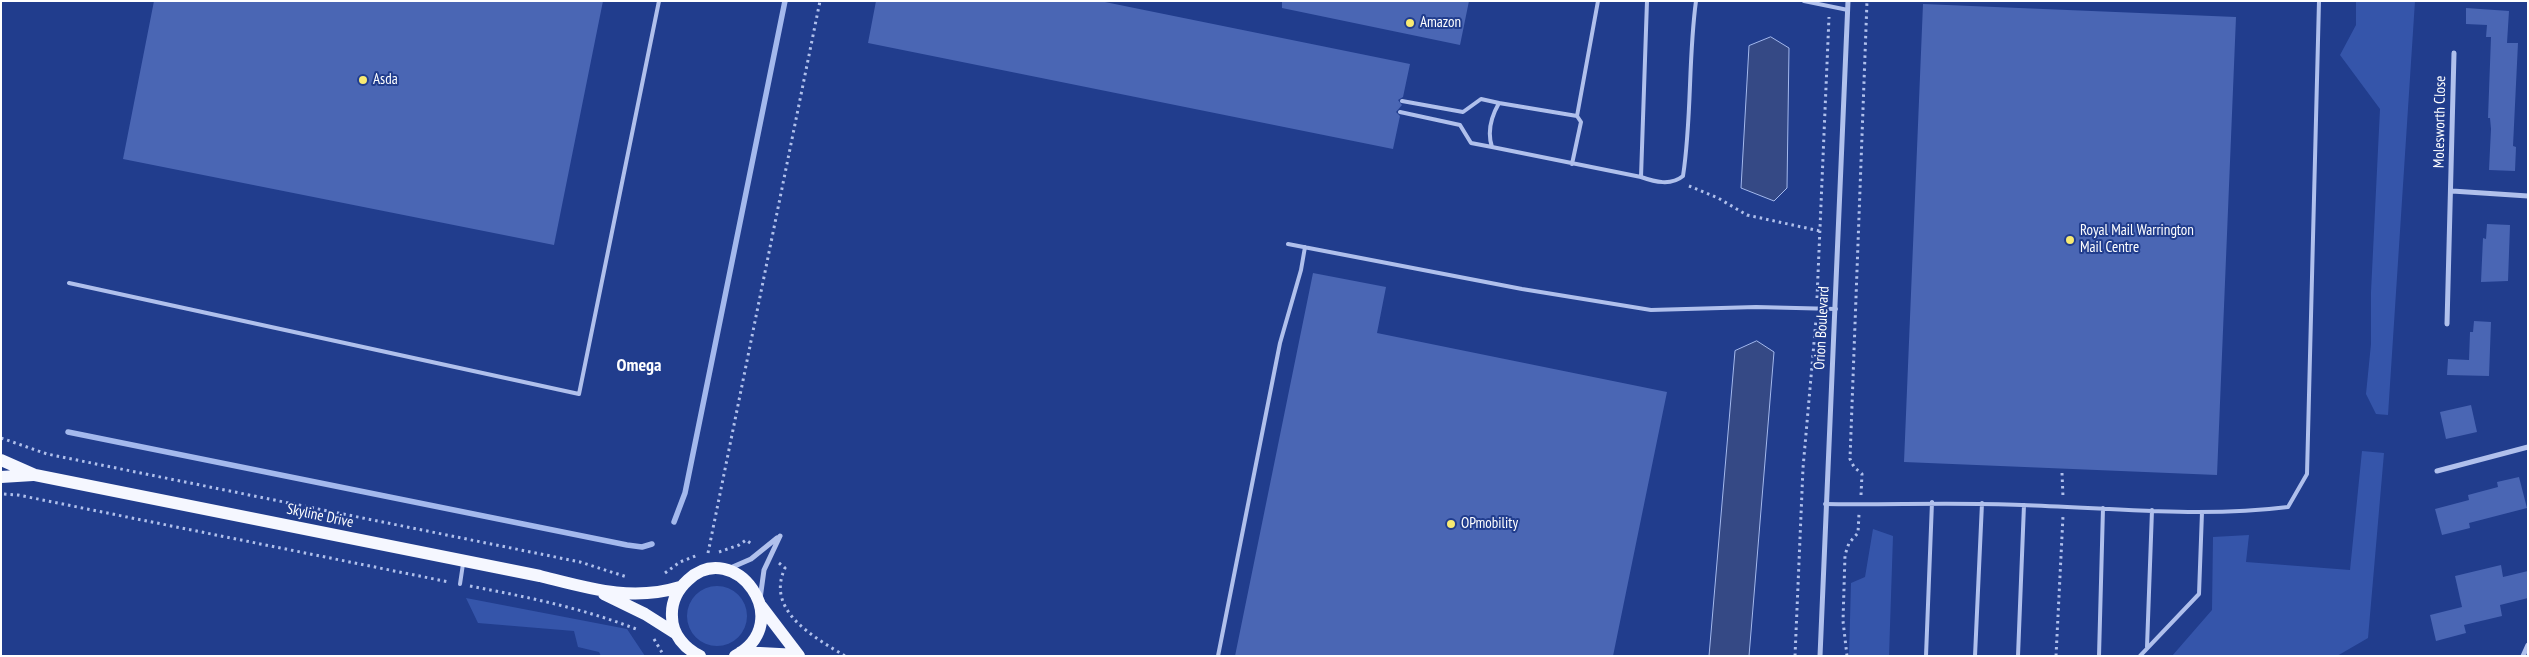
<!DOCTYPE html>
<html>
<head>
<meta charset="utf-8">
<style>
  body { margin:0 }
  #map { position:relative; width:2529px; height:657px; overflow:hidden; background:#213d8d; font-family:"PT Sans Narrow",sans-serif }
  canvas { display:block }
  .frame { position:absolute; inset:0; border:2px solid #fff; pointer-events:none }
</style>
</head>
<body>
<div id="map">
<canvas width="2529" height="657"></canvas>
<div class="frame"></div>
</div>
<script>
const ctx = document.querySelector('canvas').getContext('2d');
ctx.lineJoin = 'round';
function paint(path, color) { ctx.fillStyle = color; ctx.fill(path, 'evenodd'); }
function stroke(path, color, width, dash) { ctx.strokeStyle = color; ctx.lineWidth = width; ctx.lineCap = dash ? 'butt' : 'round'; ctx.setLineDash(dash || []); ctx.stroke(path); }
function drawText(font, color, halo, rows, align = 'center') {
  ctx.font = font + ' "PT Sans Narrow",sans-serif'; ctx.lineWidth = 4; ctx.setLineDash([]); ctx.textBaseline = 'middle'; ctx.strokeStyle = halo; ctx.fillStyle = color; for (const [text, x, y, turn = 0] of rows) {
    ctx.save(); ctx.translate(x, y); ctx.rotate((+turn || 0) * Math.PI / 180); ctx.textAlign = isNaN(turn) ? turn : align; if (halo) ctx.strokeText(text, 0, 0); ctx.fillText(text, 0, 0); ctx.restore();
  }
}
paint(new Path2D(`
  M2356 1H2415L2388 415 2376 414 2366 394 2371 344V292L2380 109 2340 55 2356 25Z
  M2362 451 2384 453 2368 638 2337 656H2172L2212 610 2213 537 2249 535 2246 562 2350 570Z
  M1873 529 1893 536 1889 656H1849L1851 583 1865 577Z
  M687 616a30 30 0 1 1 60 0a30 30 0 1 1-60 0Z
  M466 598 627 629 645 656H601L599 652 578 647 574 631 478 623Z`), '#3555aa');
const water = new Path2D(`
  M1771 37 1789 48 1787 188 1774 201 1741 188 1749 46Z
  M1757 341 1774 352 1749 656H1709L1735 351Z`);
paint(water, '#354985');
stroke(water, '#a4b9ed', 1);
stroke(new Path2D(`
  M68 432 627 545 642 547 652 544
  M674 522 685 493 785 1`), '#a4b9ed', 5.5);
paint(new Path2D(`
  M154 1H603L554 245 123 159Z
  M876 1H1100L1410 64 1403 97 1398 100 1402 105 1396 112 1400 116 1393 149 868 43Z
  M1282 1H1469L1460 45 1282 8Z
  M1923 4 2236 17 2217 475 1904 462Z
  M2466 8 2509 11 2507 43H2518L2513 146 2516 147 2515 171 2489 170 2491 129 2490 118H2488L2491 37H2486L2487 25 2466 24Z
  M2487 224 2510 225 2508 281 2481 282 2483 238 2486 239Z
  M1313 273 1386 287 1377 333 1667 392 1613 656H1235Z
  M2474 321 2491 322 2489 376 2447 375 2448 359 2469 360 2470 332H2473Z
  M2471 405 2477 432 2446 439 2440 412Z
  M2519 477 2527 508 2469 523 2470 528 2442 535 2435 509 2469 500 2468 495 2498 487 2497 482Z
  M2501 565 2503 577 2528 571V598L2500 605 2502 616 2464 625 2466 633 2436 641 2430 615 2462 607 2455 576Z`), '#4a66b4');
stroke(new Path2D(`
  M1689 186 1718 198 1747 215 1820 231
  M1817 298 1829 17
  M1 438 47 454 580 562 627 577
  M2062 473 2063 497
  M4 494 18 495 449 582
  M1861 495 1862 474 1854 467 1850 459 1867 1
  M719 552 739 545 746 540 753 545
  M708 553 820 1
  M779 563 785 568C765 611 814 637 845 656
  M665 573 680 562 698 555
  M470 586C527 597 582 608 636 629
  M654 639 664 656
  M1795 656 1803 468 1816 320
  M1847 656 1843 621 1845 555 1849 543 1858 533 1859 514
  M2056 656 2063 516`), '#b0c0ec', 3, [2.5, 4]);
stroke(new Path2D(`
  M1598 1 1577 116 1499 103C1491 117 1487 132 1492 147L1641 177
  M1647 1 1641 177C1655 182 1671 186 1683 176 1692 118 1688 59 1696 1
  M1804 1 1848 10
  M1402 101 1463 112 1481 99 1499 103
  M1400 112 1460 125 1471 143 1492 147
  M1572 164 1581 122 1577 116
  M1288 244 1522 289 1651 310 1756 307 1836 309
  M69 283 579 394 659 1
  M1825 504C1891 505 1957 502 2022 505 2110 508 2200 518 2288 507L2307 474 2319 1
  M460 584 463 564
  M2147 647 2152 510
  M1218 656 1280 343 1301 270 1305 247
  M1926 656 1932 502
  M1975 656 1982 503
  M2018 656 2024 505
  M2099 656 2103 508
  M2140 656 2199 594 2202 512`), '#b0c0ec', 4);
stroke(new Path2D(`
  M2452 191 2528 196
  M2447 324 2454 53
  M2437 471 2528 447
  M728 569 751 559 777 538
  M760 599 764 570 780 536
  M1820 656 1848 1
  M2523 656 2528 645`), '#b0c0ec', 5);
stroke(new Path2D(`
  M1 460 35 475 540 576C588 588 631 602 680 587
  M1 477 33 475
  M604 594 645 614 675 633
  M761 606 799 656
  M741 652 798 655
  M700 656C685 649 672 634 672 617 671 602 677 590 688 580 734 537 798 622 735 656`), '#f5f7ff', 12);
for (const [x, y, r, color] of [
  [1410,23,5,"#f8ea72"],
  [363,80,5,"#f8ea72"],
  [2070,240,5,"#f8ea72"],
  [1451,524,5,"#f8ea72"]
]) { const dot = new Path2D(); dot.arc(x, y, r, 0, 2 * Math.PI); ctx.fillStyle = color; ctx.fill(dot); stroke(dot, '#213d8d', 2); }
drawText('15px', '#fff', '#213d8d', [
  ["Amazon",1420,23],
  ["Asda",373,80],
  ["Royal Mail Warrington",2080,231],
  ["Mail Centre",2080,248],
  ["OPmobility",1461,524]
], 'left');
drawText('15px', '#fff', '#213d8d', [
  ["Molesworth Close",2440,122,-89],
  ["Orion Boulevard",1822,328,-87],
  ["Skyline Drive",320,516,12]
]);
drawText('bold 18px', '#fff', '#213d8d', [
  ["Omega",639,366]
]);
</script>
</body>
</html>
